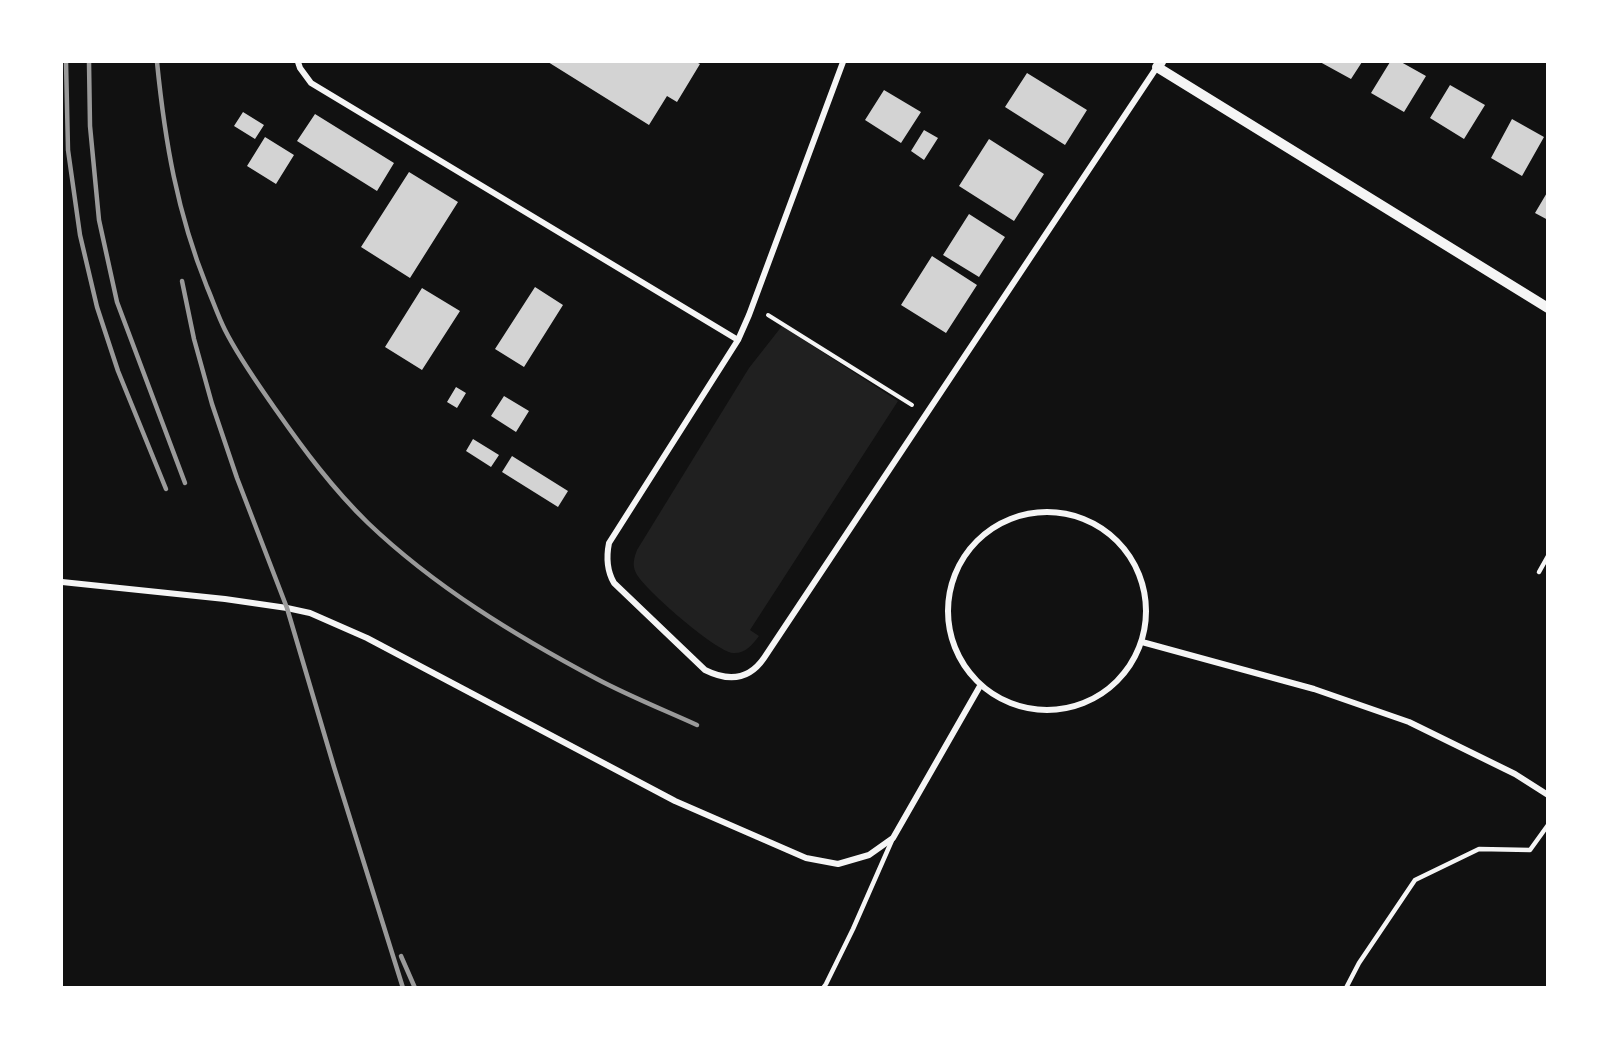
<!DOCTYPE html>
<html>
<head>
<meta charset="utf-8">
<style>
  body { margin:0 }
  #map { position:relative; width:1609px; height:1049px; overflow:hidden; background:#111; font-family:"Work Sans",sans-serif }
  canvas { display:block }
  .frame { position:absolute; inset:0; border:63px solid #fff; pointer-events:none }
</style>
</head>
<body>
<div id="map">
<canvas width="1609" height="1049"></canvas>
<div class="frame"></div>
</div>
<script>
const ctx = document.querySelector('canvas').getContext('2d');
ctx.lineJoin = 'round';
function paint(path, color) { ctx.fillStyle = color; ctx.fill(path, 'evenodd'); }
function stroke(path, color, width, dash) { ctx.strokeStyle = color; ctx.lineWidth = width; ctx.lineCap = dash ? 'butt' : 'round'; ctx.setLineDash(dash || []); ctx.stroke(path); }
paint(new Path2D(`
  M782 326 898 401 750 630 759 636C752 645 745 654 733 653 715 651 644 589 636 573 632 565 634 558 637 550L749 368Z`), '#202020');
paint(new Path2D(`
  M548 62H696L700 64 677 102 667 96 649 125Z
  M1320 62H1362L1351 79Z
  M1390 62H1401L1426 76 1404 112 1371 93Z
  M1027 73 1087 110 1065 145 1005 107Z
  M1450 85 1485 105 1464 139 1430 118Z
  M884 90 921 112 901 143 865 120Z
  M243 112 264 125 255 139 234 126Z
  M315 114 394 163 377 191 297 141Z
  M1512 119 1544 137 1522 176 1491 158Z
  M924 130 938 138 924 160 911 151Z
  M265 137 294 155 276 184 247 166Z
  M989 139 1044 174 1014 221 959 186Z
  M409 172 458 202 410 278 361 247Z
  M1548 191V220L1535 213Z
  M969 214 1005 237 979 277 943 255Z
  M932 256 977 285 946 333 901 305Z
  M535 287 563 305 524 367 495 349Z
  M422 288 460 311 422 370 385 347Z
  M456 387 466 393 457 408 447 402Z
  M504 396 529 411 516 432 491 416Z
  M473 439 499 455 491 467 466 451Z
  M512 456 568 491 558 507 502 472Z`), '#d3d3d3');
stroke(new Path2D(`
  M768 315 912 405`), '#f5f5f5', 4);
stroke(new Path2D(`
  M1539 572 1548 556
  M823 988 826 984 853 929 893 838
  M1346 988 1359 963 1415 880 1479 849 1530 850 1548 825`), '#f5f5f5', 4.5);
stroke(new Path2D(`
  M298 62 300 68 311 83 738 340
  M843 62 749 315 738 340 609 543C606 558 607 571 614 583L705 670C729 682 749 680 764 658L1157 67
  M948 611a99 99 0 1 1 198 0a99 99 0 1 1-198 0Z
  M62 582 225 599 287 608 310 613 367 638 675 801 806 858 838 864 869 855 893 838 980 686
  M1142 642 1314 689 1409 722 1515 774 1548 795`), '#f5f5f5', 6);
stroke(new Path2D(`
  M1161 62 1157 67 1548 308`), '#f5f5f5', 10);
stroke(new Path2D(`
  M66 62 68 150 80 235 97 307 118 371 166 489
  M89 62 90 126 99 220 117 302 185 483
  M157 62C165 142 177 212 207 287 213 301 218 316 225 330 239 358 258 384 276 410 304 450 333 489 368 523 435 587 516 636 597 679 629 696 664 710 697 725
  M182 281 194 339 212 404 237 478 287 608 334 767 403 988
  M401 956 415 988`), '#9a9a9a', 4.5);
</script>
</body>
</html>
